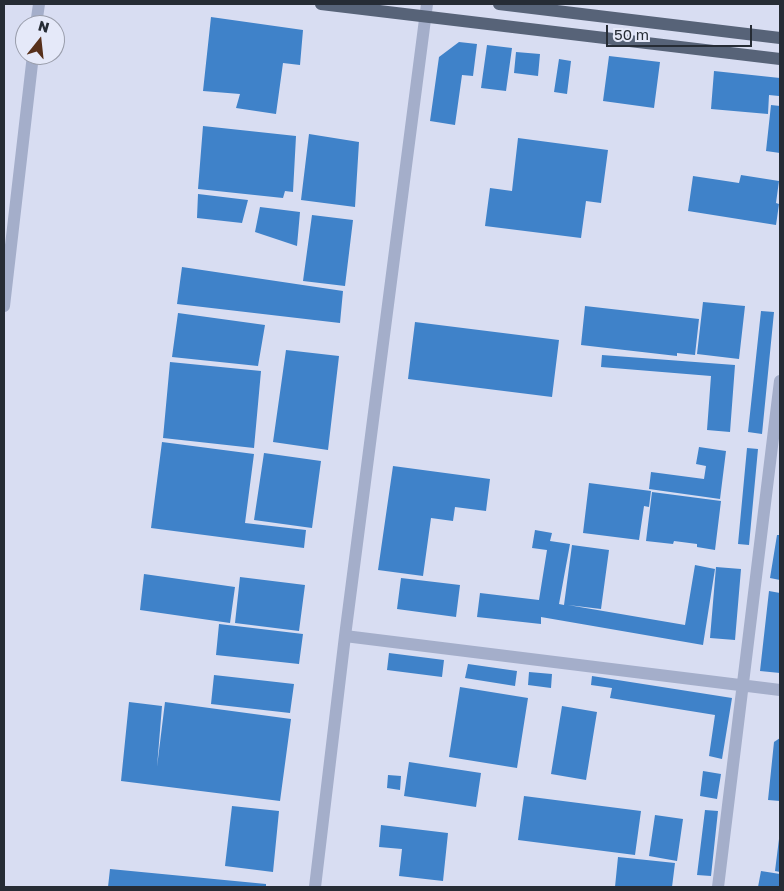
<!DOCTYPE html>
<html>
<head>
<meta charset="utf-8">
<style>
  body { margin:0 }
  #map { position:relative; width:784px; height:891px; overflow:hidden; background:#d8ddf2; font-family:"Golos Text",sans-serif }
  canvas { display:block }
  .frame { position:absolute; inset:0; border:5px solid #262c35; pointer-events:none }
  .north { position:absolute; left:15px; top:15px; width:50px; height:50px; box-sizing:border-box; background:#e5e9f9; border:1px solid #999dab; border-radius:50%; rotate:16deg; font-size:14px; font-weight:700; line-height:20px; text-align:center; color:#262c35 }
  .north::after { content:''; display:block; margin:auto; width:18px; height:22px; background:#57301b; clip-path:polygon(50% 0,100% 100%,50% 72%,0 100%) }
  .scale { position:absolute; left:606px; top:25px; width:146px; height:22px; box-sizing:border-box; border:2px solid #262c35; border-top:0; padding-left:6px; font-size:15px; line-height:18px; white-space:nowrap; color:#262c35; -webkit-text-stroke:4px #e5e9f9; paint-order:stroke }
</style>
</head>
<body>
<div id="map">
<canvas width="784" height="891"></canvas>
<div class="frame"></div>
<div class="north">N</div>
<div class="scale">50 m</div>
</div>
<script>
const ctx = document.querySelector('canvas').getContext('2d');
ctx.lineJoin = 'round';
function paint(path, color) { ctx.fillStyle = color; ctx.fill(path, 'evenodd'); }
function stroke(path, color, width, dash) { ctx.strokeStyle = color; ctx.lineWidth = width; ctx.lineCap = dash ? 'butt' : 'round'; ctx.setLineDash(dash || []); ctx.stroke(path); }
paint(new Path2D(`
  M211 17 303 30 300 65 283 63 276 114 236 108 240 94 203 91Z
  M459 42 477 44 473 76 462 75 455 125 430 121 439 57Z
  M487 45 512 48 506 91 481 88Z
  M516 52 540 54 538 76 514 73Z
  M609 56 660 62 654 108 603 101Z
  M559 59 571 61 567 94 554 92Z
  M714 71 780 78 779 96 769 95 768 114 711 109Z
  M771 105 780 106V153L766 151Z
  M203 126 296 136 293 192 285 191 283 198 198 189Z
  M309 134 359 142 355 207 301 200Z
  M518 138 608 150 601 203 586 201 581 238 485 226 490 188 512 191Z
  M741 175 779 181 776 203 779 204 776 225 688 211 693 176 739 183Z
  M198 194 248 200 242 223 197 218Z
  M260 207 300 212 297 246 255 232Z
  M312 215 353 220 345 286 303 281Z
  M182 267 343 291 340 323 177 304Z
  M703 302 745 306 739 359 697 354Z
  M585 306 699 319 695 355 677 353V356L581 345Z
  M761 311 774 312 762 434 748 432Z
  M178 313 265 325 258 366 172 357Z
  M415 322 559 340 552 397 408 379Z
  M286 350 339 356 328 450 273 442Z
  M602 355 735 365 730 432 707 430 711 376 601 367Z
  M170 362 261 371 254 448 163 438Z
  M162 442 254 454 245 523 306 530 304 548 151 528Z
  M699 447 726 451 720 499 649 489 651 472 704 479 706 466 696 464Z
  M747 448 758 449 749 545 738 544Z
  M264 453 321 461 312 528 254 520Z
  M393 466 490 479 486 511 455 507 453 521 431 518 423 576 378 570Z
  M589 483 651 491 649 507 644 506 639 540 583 533Z
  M652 492 721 501 715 550 697 547V544L674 541 673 544 646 541Z
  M535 530 552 533 550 541 570 544 559 604 564 605 572 545 609 550 601 609 568 605 685 625 695 565 715 569 703 645 541 617V624L477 617 480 593 539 600 547 550 532 548Z
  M777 535H780V580L770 578Z
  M716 567 741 569 735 640 710 638Z
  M144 574 235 587 230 623 140 610Z
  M240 577 305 585 299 631 235 623Z
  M401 578 460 585 456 617 397 609Z
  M769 591 780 593V673L760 671Z
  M219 624 303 634 299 664 216 655Z
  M389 653 444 660 442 677 387 670Z
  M468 664 517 671 515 686 465 678Z
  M529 672 552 674 551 688 528 685Z
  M214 675 294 684 290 713 211 704Z
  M592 676 732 698 722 759 709 756 715 715 610 698 612 688 591 685Z
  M460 687 528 698 517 768 449 757Z
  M129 702 162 706 157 767 165 702 291 719 280 801 121 781Z
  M562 706 597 712 586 780 551 774Z
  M780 738V801L768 800 774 742Z
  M409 762 481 773 476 807 404 796Z
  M703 771 721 774 717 799 700 796Z
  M388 775 401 776 400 790 387 788Z
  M524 796 641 811 635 855 518 840Z
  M232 806 279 811 273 872 225 866Z
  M705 810 718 811 711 876 697 875Z
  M655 815 683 819 677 861 649 856Z
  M381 825 448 833 443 881 399 876 402 849 379 847Z
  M779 839H780V872L775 871Z
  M618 857 675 863 672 887H615Z
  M110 869 266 884V887H108Z
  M761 871 780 874V887H758Z`), '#3f82c9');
stroke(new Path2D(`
  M36 25 39 4
  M4 306 33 55
  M345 636 780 690
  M315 887 345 636 427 4
  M718 887 780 381`), '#a4aeca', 12);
stroke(new Path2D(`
  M321 4 780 59
  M499 4 780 38`), '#576378', 12);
</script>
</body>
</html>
